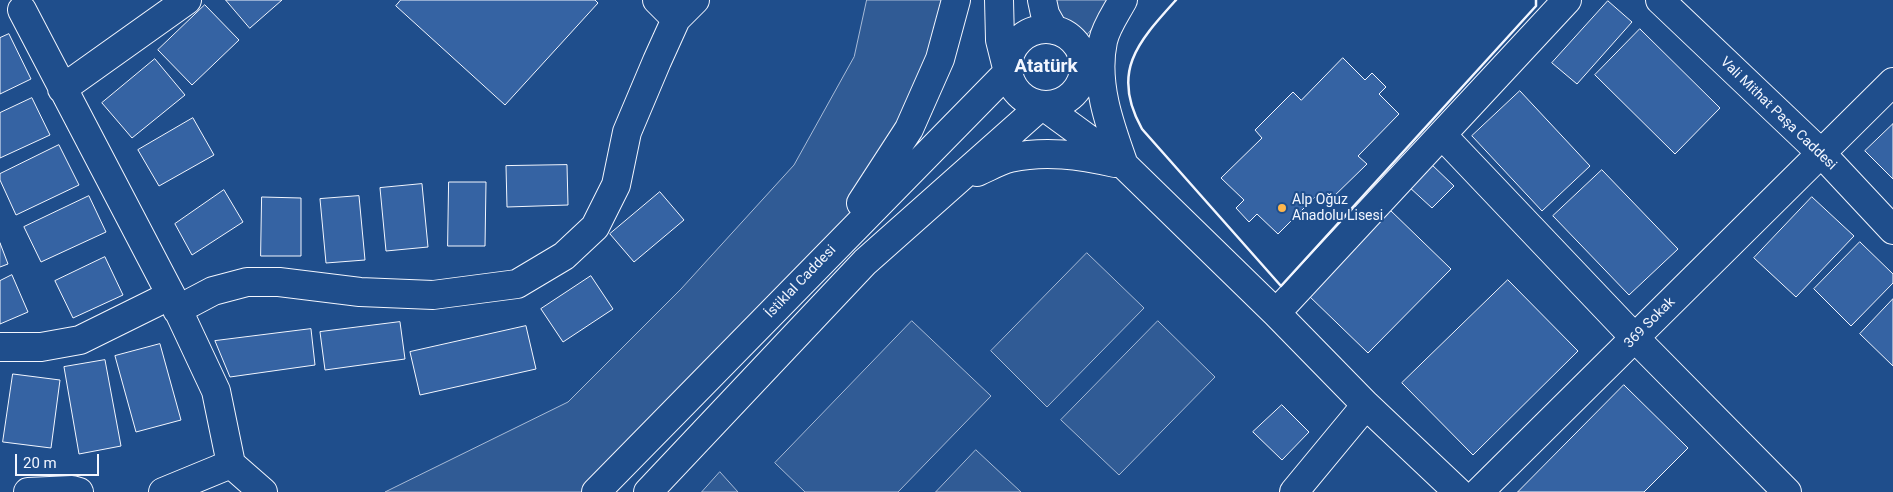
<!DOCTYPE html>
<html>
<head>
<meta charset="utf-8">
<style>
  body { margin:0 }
  #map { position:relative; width:1893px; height:492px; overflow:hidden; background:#1f4e8c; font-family:Roboto,sans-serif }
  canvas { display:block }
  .scale { position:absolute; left:15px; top:454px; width:84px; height:22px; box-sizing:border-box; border:2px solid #f2f6ff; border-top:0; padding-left:6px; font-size:15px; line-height:18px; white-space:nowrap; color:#f2f6ff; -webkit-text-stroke:4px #1f4e8c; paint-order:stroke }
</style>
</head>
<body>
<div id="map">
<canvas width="1893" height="492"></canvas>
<div class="scale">20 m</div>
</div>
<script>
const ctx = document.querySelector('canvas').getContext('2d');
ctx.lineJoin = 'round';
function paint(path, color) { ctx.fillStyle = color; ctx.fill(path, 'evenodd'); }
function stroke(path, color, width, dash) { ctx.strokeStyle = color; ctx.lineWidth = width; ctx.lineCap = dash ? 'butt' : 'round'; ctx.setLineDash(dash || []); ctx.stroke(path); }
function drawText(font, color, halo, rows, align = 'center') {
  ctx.font = font + ' Roboto,sans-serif'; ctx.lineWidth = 4; ctx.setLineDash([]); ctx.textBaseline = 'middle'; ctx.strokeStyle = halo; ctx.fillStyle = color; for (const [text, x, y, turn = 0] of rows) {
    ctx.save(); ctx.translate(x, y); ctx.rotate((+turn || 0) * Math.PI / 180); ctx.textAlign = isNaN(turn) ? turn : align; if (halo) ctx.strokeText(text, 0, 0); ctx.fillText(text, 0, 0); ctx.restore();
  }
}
const built = new Path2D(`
  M867 0H956L909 129 812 270 596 492H385L568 402 681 289 794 165 854 57Z
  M1042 0H1117L1077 46 1069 37 1058 31Z
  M1087 253 1144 308 1047 407 991 351Z
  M912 321 991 396 898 492H805L775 463Z
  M1158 321 1215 377 1119 475 1061 420Z
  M976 450 1021 492H936Z
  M720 472 738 492H702Z`);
paint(built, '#305b95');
stroke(built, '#a8bbd7', 1);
const building = new Path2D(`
  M226 0H282L250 28Z
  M401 0H595L598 3 505 105 396 6Z
  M1608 1 1632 22 1577 84 1552 63Z
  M205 5 239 40 192 85 158 50Z
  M1640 29 1720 108 1675 154 1595 75Z
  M9 34 31 79 0 94V38Z
  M1343 58 1365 80 1372 73 1386 87 1379 94 1399 114 1358 156 1367 164 1328 202 1319 193 1278 234 1257 214 1249 222 1236 208 1244 200 1221 178 1262 138 1255 130 1293 92 1301 100Z
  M155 59 185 95 132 138 102 103Z
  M1520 91 1590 166 1542 211 1472 136Z
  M32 98 50 135 0 158V113Z
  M193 118 214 155 159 186 138 150Z
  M1893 124V179L1865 151Z
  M59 145 79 185 16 215 0 180V174Z
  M1430 163 1454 186 1432 208 1408 186Z
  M567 165 568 205 507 207 506 166Z
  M1602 170 1678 249 1629 295 1553 216Z
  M449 182H486L485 246H448Z
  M422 184 428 247 386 251 380 188Z
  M224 190 243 222 192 255 175 224Z
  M660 192 684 220 634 262 610 234Z
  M89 196 106 232 41 262 24 227Z
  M359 196 365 260 326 263 320 199Z
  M262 197 301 198V256H261Z
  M1812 197 1854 236 1796 297 1754 258Z
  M1389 209 1451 269 1368 353 1307 294Z
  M1860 242 1893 274V283L1851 326 1814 289Z
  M0 243 8 264 0 267Z
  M105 257 123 295 73 318 55 281Z
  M12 275 28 312 0 324V281Z
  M591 276 613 309 563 342 541 309Z
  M1508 280 1578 351 1473 455 1402 383Z
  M1893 299V366L1860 334Z
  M400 322 405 359 325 370 320 332Z
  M526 326 536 369 420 395 410 352Z
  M311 329 315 365 230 377 215 341Z
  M160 344 181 420 136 432 115 356Z
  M105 360 121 446 79 454 64 367Z
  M13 374 60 380 51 448 3 442Z
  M1624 385 1688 448 1644 492H1518Z
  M1282 405 1309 432 1282 460 1253 432Z`);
paint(building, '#3563a3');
stroke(building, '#f2f6ff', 1);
const minor = new Path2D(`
  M657 0 676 19
  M999 0 1000 40 1007 68
  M1042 0 1045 14 1054 30
  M1123 0C1116 13 1106 27 1103 41 1094 83 1110 126 1124 165
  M1660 0 1821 153 1893 230
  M22 10 171 295 216 391 231 464 263 492
  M1008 67a38 38 0 1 1 76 0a38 38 0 1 1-76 0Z
  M62 89 187 0
  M1042 105 1124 165 1276 313 1366 405 1458 492
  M1443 136 1635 338 1787 492
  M977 172C987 168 998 161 1010 158 1045 150 1080 155 1115 163
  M861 203 909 129 940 59 956 0
  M177 310 213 291 247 282H279L360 292 433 295 517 284 564 256 595 227 616 185 627 132 657 61 676 19 695 0
  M1276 313 1567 0
  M0 347H41L80 340 171 295
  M28 492 72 490 79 492
  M163 492 231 464
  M596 492 1008 72
  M648 492 865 262 1042 105
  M1294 492 1366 405
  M1479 492 1893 82`);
stroke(minor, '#f2f6ff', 30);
stroke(minor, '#1f4e8c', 28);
stroke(new Path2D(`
  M1176 0C1138 42 1110 72 1142 129L1281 286 1536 6V0`), '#f2f6ff', 2.5);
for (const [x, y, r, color] of [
  [1282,208,5,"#ffb74d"]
]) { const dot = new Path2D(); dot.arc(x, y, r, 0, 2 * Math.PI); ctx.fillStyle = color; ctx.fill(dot); stroke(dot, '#1f4e8c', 2); }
drawText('14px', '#f2f6ff', '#1f4e8c', [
  ["Vali Mithat Paşa Caddesi",1778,114,44],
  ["İstiklal Caddesi",801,282,-46],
  ["369 Sokak",1650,323,-45]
]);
drawText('14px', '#f2f6ff', '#1f4e8c', [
  ["Alp Oğuz",1292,200],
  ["Anadolu Lisesi",1292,216]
], 'left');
drawText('bold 19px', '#f2f6ff', '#1f4e8c', [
  ["Atatürk",1046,67]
]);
</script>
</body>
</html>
